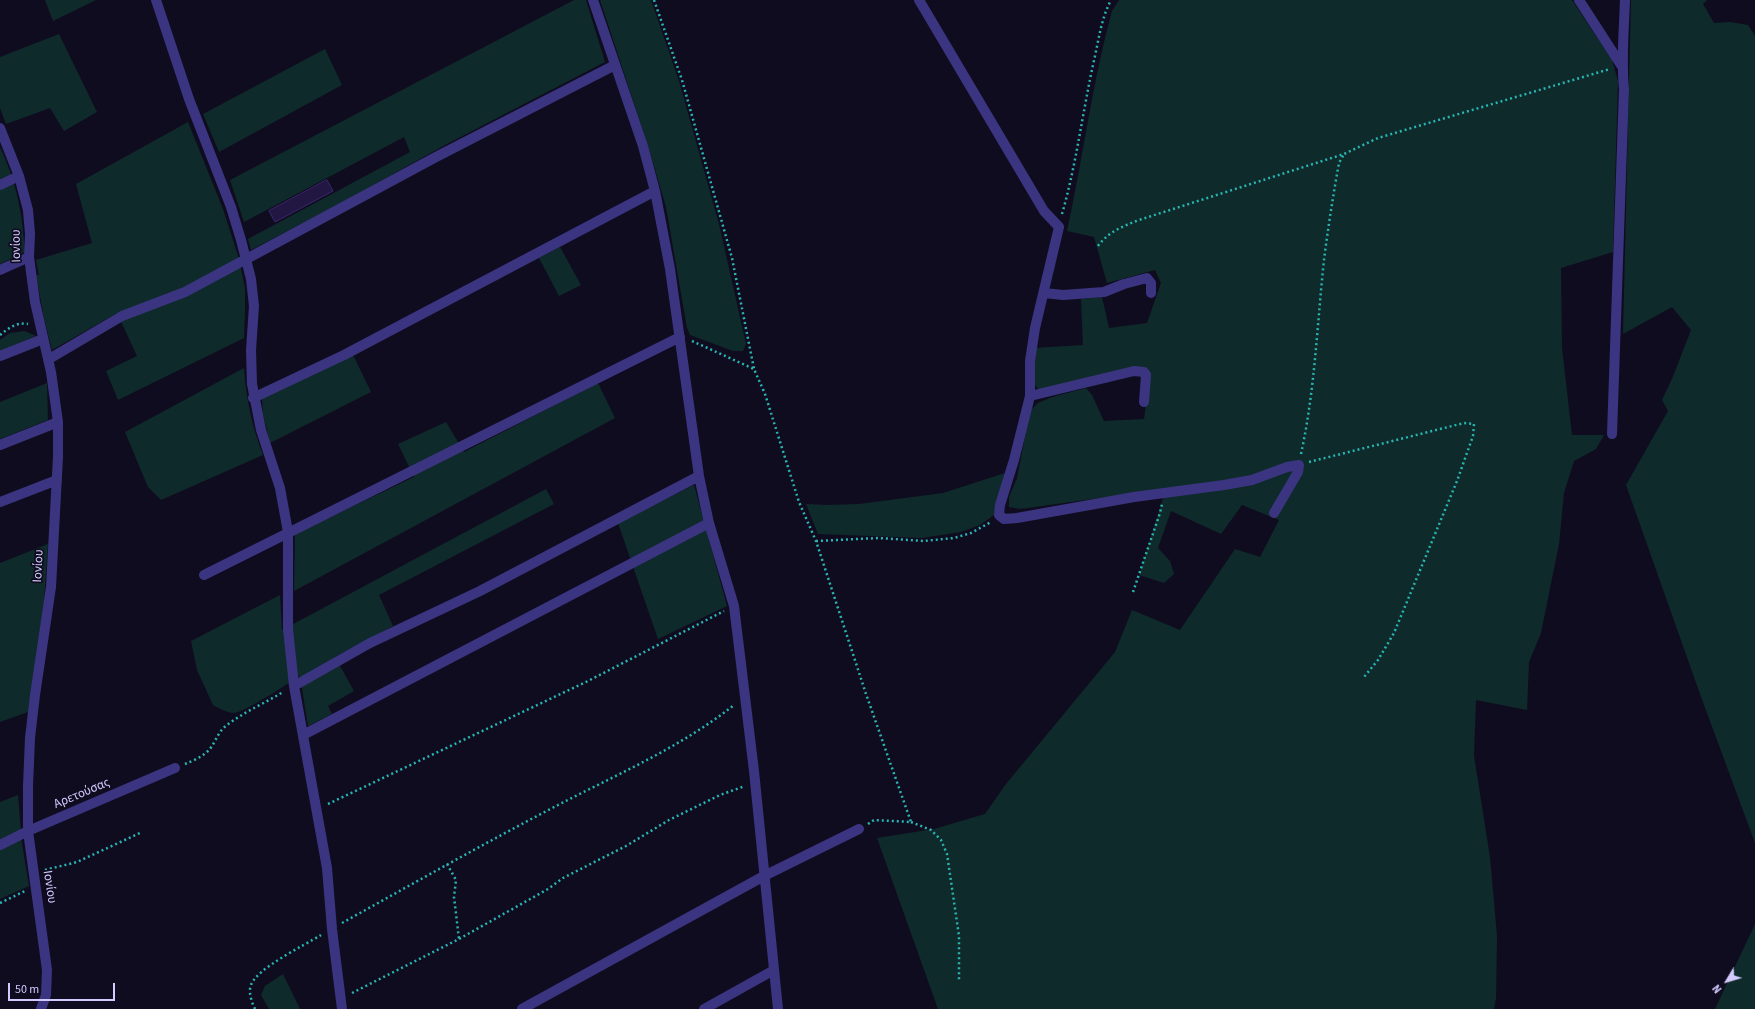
<!DOCTYPE html>
<html>
<head>
<meta charset="utf-8">
<style>
  body { margin:0 }
  #map { position:relative; width:1755px; height:1009px; overflow:hidden; background:#100c20; font-family:"Source Sans 3",sans-serif }
  canvas { display:block }
  .north { position:absolute; left:1707px; top:961px; width:40px; height:40px; -webkit-text-stroke:3px #100c20; paint-order:stroke; rotate:232deg; font-size:11px; font-weight:700; line-height:16px; text-align:center; color:#d3cbff }
  .north::after { content:''; display:block; margin:auto; width:14px; height:18px; background:#d3cbff; clip-path:polygon(50% 0,100% 100%,50% 72%,0 100%) }
  .scale { position:absolute; left:8px; top:983px; width:107px; height:18px; box-sizing:border-box; border:2px solid #d3cbff; border-top:0; padding-left:5px; font-size:12px; line-height:14px; white-space:nowrap; color:#d3cbff; -webkit-text-stroke:3px #100c20; paint-order:stroke }
</style>
</head>
<body>
<div id="map">
<canvas width="1755" height="1009"></canvas>
<div class="north">N</div>
<div class="scale">50 m</div>
</div>
<script>
const ctx = document.querySelector('canvas').getContext('2d');
ctx.lineJoin = 'round';
function paint(path, color) { ctx.fillStyle = color; ctx.fill(path, 'evenodd'); }
function stroke(path, color, width, dash) { ctx.strokeStyle = color; ctx.lineWidth = width; ctx.lineCap = dash ? 'butt' : 'round'; ctx.setLineDash(dash || []); ctx.stroke(path); }
function drawText(font, color, halo, rows, align = 'center') {
  ctx.font = font + ' "Source Sans 3",sans-serif'; ctx.lineWidth = 3.5; ctx.setLineDash([]); ctx.textBaseline = 'middle'; ctx.strokeStyle = halo; ctx.fillStyle = color; for (const [text, x, y, turn = 0] of rows) {
    ctx.save(); ctx.translate(x, y); ctx.rotate((+turn || 0) * Math.PI / 180); ctx.textAlign = isNaN(turn) ? turn : align; if (halo) ctx.strokeText(text, 0, 0); ctx.fillText(text, 0, 0); ctx.restore();
  }
}
paint(new Path2D(`
  M45 0H96L53 21Z
  M574 0H586L605 62 447 144 339 204 251 250 248 239 410 152 404 137 244 222 230 180Z
  M600 0H651L679 81 719 224 746 344 743 351H733L690 335 687 328 666 207 648 146Z
  M1119 0H1572L1612 60 1618 81 1613 252 1561 268 1562 348 1572 435H1604L1596 449 1574 461 1564 493 1559 544 1541 633 1529 662 1527 710 1476 700 1474 756 1490 857 1497 936 1496 998 1494 1009H938L877 838 934 829 985 814 1006 784 1115 652 1132 610 1180 630 1235 549 1260 557 1279 520 1242 505 1221 534 1171 511 1158 548 1170 561 1174 574 1164 583 1139 575 1166 489 1020 509 1009 507V497L1017 478 1030 411 1038 403 1052 397 1086 388 1092 395 1104 421 1144 419 1150 375 1142 367 1044 391 1037 388 1034 383V348L1083 345 1081 299 1102 297 1109 328 1147 323 1161 283 1155 270 1107 283 1094 237 1067 231C1083 158 1092 83 1112 11Z
  M1631 0H1707L1703 4 1714 23 1730 22 1748 25 1755 36V843L1700 694 1626 485 1668 411 1662 400 1672 379 1691 330 1672 307 1623 334Z
  M59 34 97 112 64 131 50 108 6 124 0 108V57Z
  M325 49 342 85 219 152 203 114Z
  M188 122 223 209 239 259 245 288V311L244 338 118 400 106 371 137 356 117 313 52 350 44 318 36 275H39L36 260 92 243 76 184Z
  M0 147C17 184 22 211 25 252L0 264Z
  M560 247 581 285 559 296 539 258Z
  M25 331 36 336 0 351V340L10 333Z
  M353 355 371 392 270 443 263 414 262 398Z
  M244 368C246 399 252 426 263 455L161 500 148 487 125 432Z
  M47 383 48 420 0 439V402Z
  M598 383 615 418 294 591 295 534 414 477 398 444 446 422 464 452Z
  M1005 473 994 515 980 525 961 532 922 538 818 534 806 504 827 505 859 504 943 493Z
  M694 485 727 606 658 639 618 523Z
  M546 489 554 504 379 595 393 626 335 657 354 691 328 706 332 714 308 726 300 676C289 683 245 712 234 713 228 713 218 708 213 705L197 670 191 641 280 595 282 630Z
  M48 544 44 602 28 712 0 722V563Z
  M18 795 22 844 29 886 0 899V802Z
  M1755 924V1009H1715Z
  M283 974 300 1009H269L261 995 265 986Z`), '#0f2a2a');
const building = new Path2D(`
  M327 180 333 191 275 222 269 211Z`);
paint(building, '#221742');
stroke(building, '#39286f', 1);
stroke(new Path2D(`
  M654 0 682 80 732 258 754 369
  M1062 214C1077 162 1083 108 1095 56 1099 37 1102 17 1111 0
  M1098 246C1108 232 1123 226 1139 220L1344 154 1378 138 1610 69
  M0 335C9 328 16 322 28 324
  M692 341 754 369 765 394 799 502 816 541 866 694 911 822 874 820 868 824
  M1301 454C1315 390 1317 325 1324 260 1328 228 1333 196 1339 163L1344 154
  M1309 462 1464 423 1474 424 1473 436 1457 481 1394 633 1378 660 1364 677
  M816 541 879 538 924 541 954 538 971 533 991 522
  M1133 592 1160 513 1162 504
  M185 764C192 761 200 758 207 752 215 745 217 732 227 725 244 712 265 703 283 692
  M328 804 588 681 724 611
  M911 822 931 830 941 840 947 854 959 936V980
  M447 864 456 880 454 897 459 939
  M45 870 77 862 140 833
  M0 903 25 891
  M342 923C414 883 485 843 558 805 618 774 681 747 734 705
  M352 993 459 939 548 889 563 878 626 846 669 820 720 795 745 786
  M255 1009C252 1003 248 992 251 985 257 968 305 945 321 935`), '#29b5b3', 2.5, [2, 3]);
stroke(new Path2D(`
  M156 0 189 99 231 207 241 240 251 279 254 306 251 350 252 384 261 430 280 488 288 532V629L294 686 327 868 332 929 342 1009
  M593 0 643 146 655 191 670 269 699 476 709 523 734 606 754 771 778 1009
  M919 0 1044 211 1059 227 1035 328 1030 361V396L1014 460 1000 505 999 515 1004 519 1017 518 1134 497 1224 485 1252 480 1287 467 1299 465 1298 472 1274 513
  M1579 0 1621 65
  M0 128 19 176 28 210 30 234 29 257 35 302 51 372 58 422V457L51 587 35 695 30 738 28 786V831L47 970 46 995 41 1009
  M0 185 19 176
  M0 270 29 257
  M1044 293 1063 295 1104 292 1124 284 1147 278 1151 283V293
  M0 356 43 339
  M49 359 122 316 185 292 436 157 615 65
  M1030 396 1134 371 1144 372 1146 375 1144 402
  M253 398 344 355 655 191
  M1612 434 1624 89C1621 60 1624 30 1625 0
  M0 445 58 422
  M0 502 57 480
  M204 575 680 337
  M294 686 370 643 480 591 699 476
  M303 735 709 523
  M0 845 28 831 175 768
  M522 1009 764 876 859 829
  M704 1009 774 970`), '#3b3581', 10);
drawText('13px', '#d3cbff', '#100c20', [
  ["Ιονίου",17,246,-91],
  ["Ιονίου",39,566,-87],
  ["Αρετούσας",82,794,-23],
  ["Ιονίου",49,887,81]
]);
</script>
</body>
</html>
